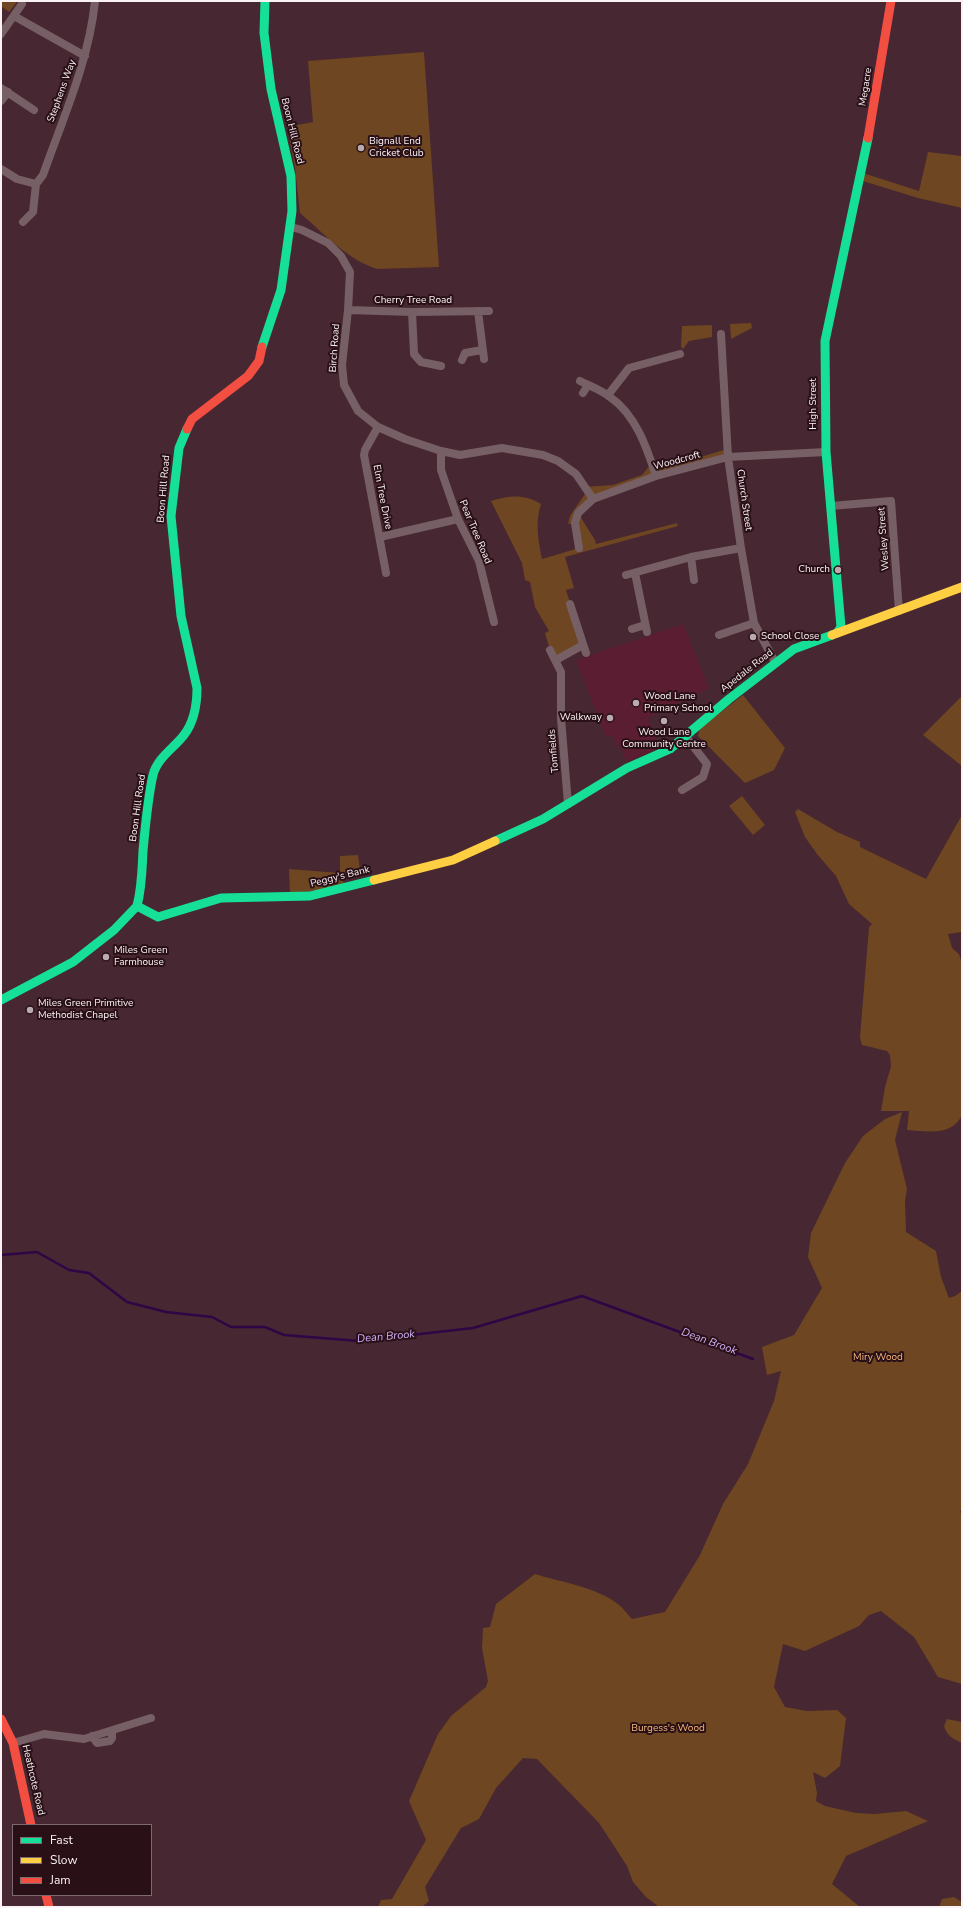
<!DOCTYPE html>
<html>
<head>
<meta charset="utf-8">
<style>
  body { margin:0 }
  #map { position:relative; width:963px; height:1908px; overflow:hidden; background:#472731; font-family:"Nunito Sans",sans-serif }
  canvas { display:block }
  .frame { position:absolute; inset:0; border:2px solid #faf2f4; pointer-events:none }
  .legend { position:absolute; left:12px; top:1824px; width:140px; height:72px; box-sizing:border-box; background:#291017; border:1px solid #7d6a6f; margin:0; padding:5px 7px; list-style:none; font-size:12px; color:#faf2f4 }
  .legend li { display:flex; align-items:center; gap:8px; height:20px }
  .legend b { width:20px; border:1px solid #7d6a6f }
</style>
</head>
<body>
<div id="map">
<canvas width="963" height="1908"></canvas>
<div class="frame"></div>
<ul class="legend">
<li><b style="height:5px;background:#16e098"></b>Fast</li>
<li><b style="height:5px;background:#ffcf43"></b>Slow</li>
<li><b style="height:5px;background:#f24e42"></b>Jam</li>
</ul>
</div>
<script>
const ctx = document.querySelector('canvas').getContext('2d');
ctx.lineJoin = 'round';
function paint(path, color) { ctx.fillStyle = color; ctx.fill(path, 'evenodd'); }
function stroke(path, color, width, dash) { ctx.strokeStyle = color; ctx.lineWidth = width; ctx.lineCap = dash ? 'butt' : 'round'; ctx.setLineDash(dash || []); ctx.stroke(path); }
function drawText(font, color, halo, rows, align = 'center') {
  ctx.font = font + ' "Nunito Sans",sans-serif'; ctx.lineWidth = 4; ctx.setLineDash([]); ctx.textBaseline = 'middle'; ctx.strokeStyle = halo; ctx.fillStyle = color; for (const [text, x, y, turn = 0] of rows) {
    ctx.save(); ctx.translate(x, y); ctx.rotate((+turn || 0) * Math.PI / 180); ctx.textAlign = isNaN(turn) ? turn : align; if (halo) ctx.strokeText(text, 0, 0); ctx.fillText(text, 0, 0); ctx.restore();
  }
}
paint(new Path2D(`
  M683 624 709 688 648 718 660 748 627 762 620 745 617 746 612 735 606 737 576 660Z`), '#5b1d31');
paint(new Path2D(`
  M1 1H15L17 2 9 12 1 6Z
  M424 52 439 267 378 269C350 262 322 232 300 213L295 168 287 127 313 122 308 61Z
  M928 152 962 156V208L918 198 863 181V173L919 191Z
  M751 323 752 328 731 339 730 324Z
  M712 325V337L689 341 683 349 681 347 682 326Z
  M727 449 728 457 593 499 578 513 595 540 596 544 677 523 678 526 565 557 574 588 566 590 583 645 556 660 550 650 545 633 549 631 535 607 530 582 525 580 522 563 491 501C509 495 525 494 541 504 535 523 538 540 542 559L579 548 575 523 568 524 570 516 587 491 584 487 613 485 642 475 652 463 671 466Z
  M743 695 785 748 774 770 745 783 698 736 700 728Z
  M962 696V766L923 735Z
  M742 796 765 825 753 835 729 806Z
  M798 809 837 832 860 842V847L926 879 962 815V932L948 934 952 948 959 954 962 964V1115C952 1137 926 1131 907 1130L909 1111H881L885 1087 891 1066 890 1055 887 1051 862 1045 860 1037 869 927 872 924 849 904 836 876 817 854 805 837 795 812Z
  M358 855 360 870 341 877 344 883 322 890 290 893 289 869 340 873V856Z
  M902 1112 895 1140 907 1189 905 1201 906 1232 936 1251 941 1277 949 1298 955 1296 962 1291V1508L960 1512 962 1514V1684L938 1677 914 1637 881 1611 869 1615 859 1626 805 1651 783 1644 774 1687 785 1707 807 1711 837 1710 846 1718 840 1766 825 1778 813 1772 817 1793 816 1801 825 1806 856 1813 875 1814 906 1811 928 1821 846 1856 832 1884 860 1907H659L646 1897 633 1882 627 1866 599 1823 537 1759 523 1758 496 1788 479 1819 461 1828 425 1887 429 1901 422 1907H378L381 1900 392 1899 426 1840 409 1801 438 1734 451 1716 486 1687 488 1681 482 1648 483 1628 490 1627 496 1604 535 1574C563 1583 595 1586 619 1605 624 1609 628 1615 632 1619L665 1612 700 1555 723 1504 748 1464 774 1401 781 1371 767 1375 762 1347 794 1335 822 1288 808 1257 811 1233 845 1163 863 1136 885 1119Z
  M947 1719 962 1722V1743C953 1739 947 1736 944 1726Z
  M954 1897 962 1902V1907H939L942 1899Z`), '#6e4621');
stroke(new Path2D(`
  M1 1255 37 1252 69 1270 89 1273 127 1302 166 1312 212 1317 231 1327H265L284 1335 359 1341 473 1328 582 1296 753 1359`), '#2e0646', 2.5);
stroke(new Path2D(`
  M14 16 85 56
  M1 34 22 4
  M1 88 34 110
  M1 101 8 92
  M1 169 17 179 36 184 43 175C63 118 89 61 95 1
  M23 222 33 212 36 184
  M291 227 302 230 328 243 341 256 350 272 348 310 342 365 344 385 358 411 378 427 405 439 441 451 460 455 502 448 543 455 558 461 576 474 593 499
  M348 310 412 312 489 311
  M478 311 484 359
  M412 312 414 354 421 362 441 366
  M721 334 728 457 741 548 754 623 775 662
  M462 360 465 353 482 350
  M580 381C590 386 601 390 610 397 636 415 647 448 656 476
  M583 393 588 385
  M608 395 629 368 680 354
  M378 427 365 450 364 455 386 573
  M441 451V470L458 519 479 561 494 622
  M831 506 891 501 899 611
  M380 537 458 519
  M579 548 575 523 578 513 593 499 656 476 728 457 826 452
  M691 557 694 580
  M635 573 647 632
  M626 575 691 557 741 548
  M570 604 586 653
  M632 629 645 625
  M719 635 754 623
  M550 650 561 672V718L568 804
  M556 660 583 645
  M682 790 703 777 707 764 686 737
  M92 1736 97 1743 110 1741 112 1738V1731
  M13 1743 44 1734 84 1739 151 1718`), '#775f66', 8);
stroke(new Path2D(`
  M262 347 281 290 292 211 291 176 271 89 264 33 265 1
  M837 633 841 627 826 452 825 341 868 138
  M495 841 543 819 627 768 670 749 729 699 794 649 832 635
  M137 906C142 887 142 870 143 851 145 829 148 797 153 775 157 758 174 748 184 735 194 722 197 704 197 688L181 616 171 516 179 448 187 429
  M137 906 158 917 221 898 310 896 374 880
  M1 1000 73 962 114 930 137 906`), '#16e098', 9);
stroke(new Path2D(`
  M832 635 962 587
  M374 880 453 860 495 841`), '#ffcf43', 9);
stroke(new Path2D(`
  M868 138 891 1
  M187 429 192 419 248 376 259 361 262 347
  M1 1719 13 1743 31 1825
  M46 1895 49 1907`), '#f24e42', 9);
for (const [x, y, r, color] of [
  [361,148,4,"#bbabb0"],
  [838,570,4,"#bbabb0"],
  [753,637,4,"#bbabb0"],
  [636,703,4,"#bbabb0"],
  [610,718,4,"#bbabb0"],
  [664,721,4,"#bbabb0"],
  [106,957,4,"#bbabb0"],
  [30,1010,4,"#bbabb0"]
]) { const dot = new Path2D(); dot.arc(x, y, r, 0, 2 * Math.PI); ctx.fillStyle = color; ctx.fill(dot); stroke(dot, '#291017', 1.5); }
drawText('10px', '#faf2f4', '#291017', [
  ["Megacre",866,87,-81],
  ["Stephens Way",62,91,-70],
  ["Boon Hill Road",292,131,76],
  ["Cherry Tree Road",413,301],
  ["Birch Road",335,348,-86],
  ["High Street",814,404,-90],
  ["Woodcroft",677,461,-15],
  ["Boon Hill Road",164,489,-85],
  ["Elm Tree Drive",382,497,79],
  ["Church Street",744,500,82],
  ["Pear Tree Road",475,532,67],
  ["Wesley Street",884,539,-94],
  ["Apedale Road",747,671,-38],
  ["Tomfields",554,751,-95],
  ["Boon Hill Road",138,808,-82],
  ["Peggy's Bank",340,877,-14],
  ["Heathcote Road",33,1780,77]
]);
drawText('10px', '#faf2f4', '#291017', [
  ["Bignall End",369,142],
  ["Cricket Club",369,154],
  ["Church",830,570,"right"],
  ["School Close",761,637],
  ["Wood Lane",644,697],
  ["Primary School",644,709],
  ["Walkway",602,718,"right"],
  ["Wood Lane",664,733,"center"],
  ["Community Centre",664,745,"center"],
  ["Miles Green",114,951],
  ["Farmhouse",114,963],
  ["Miles Green Primitive",38,1004],
  ["Methodist Chapel",38,1016]
], 'left');
drawText('10px', '#f5b77b', '#291017', [
  ["Miry Wood",878,1358],
  ["Burgess's Wood",668,1729]
]);
drawText('italic 11px', '#d1b1f9', '#291017', [
  ["Dean Brook",386,1337,-5],
  ["Dean Brook",709,1342,20]
]);
</script>
</body>
</html>
